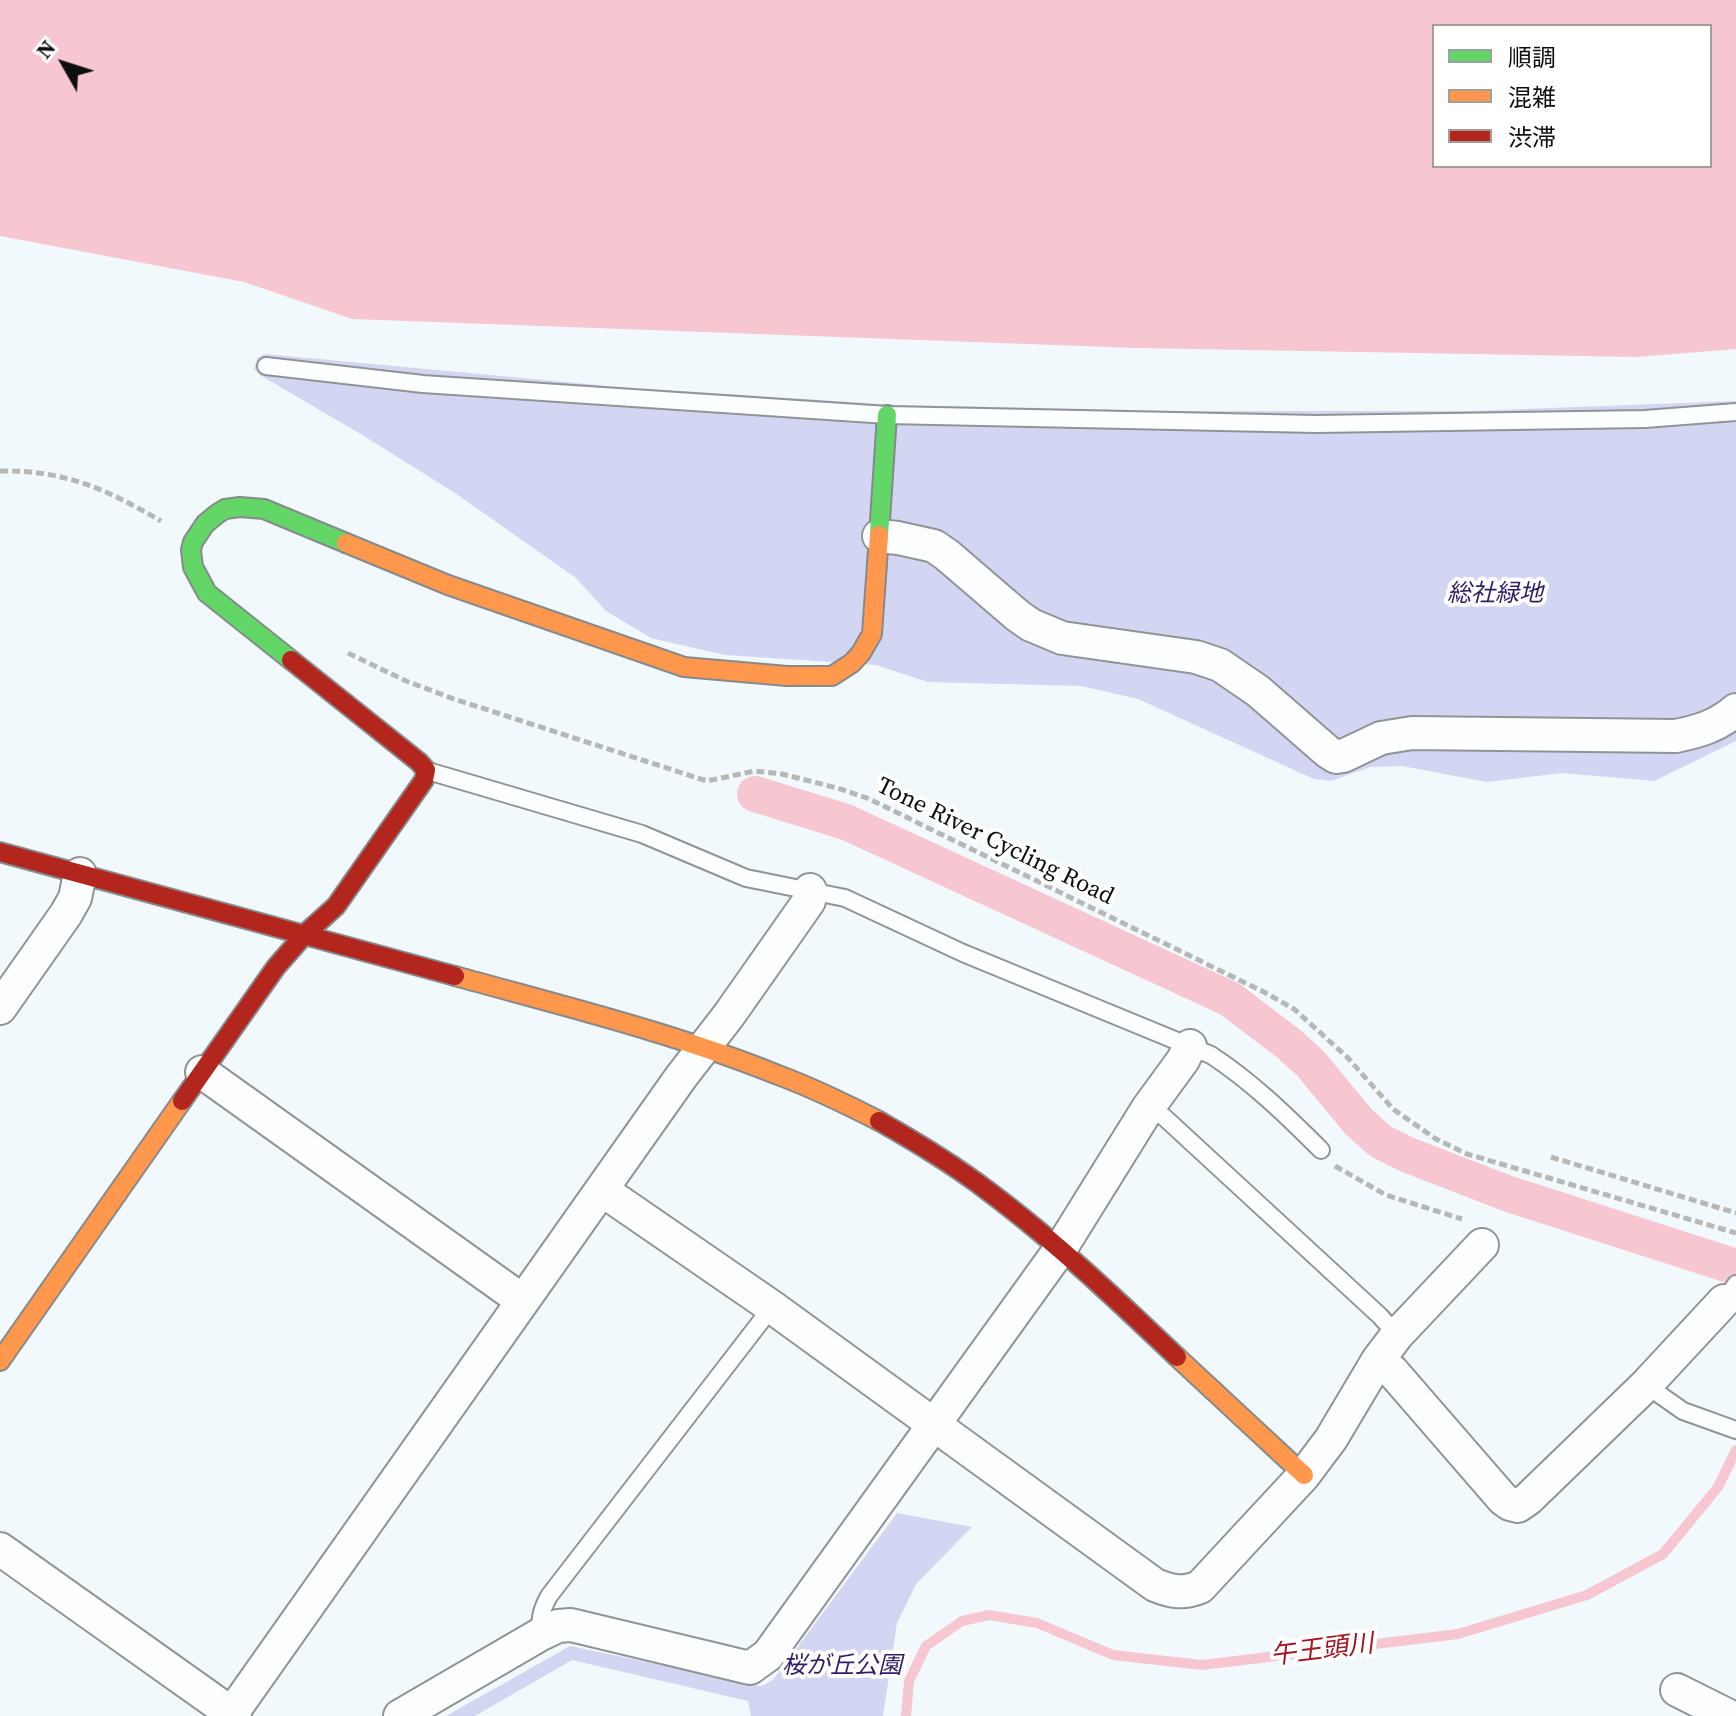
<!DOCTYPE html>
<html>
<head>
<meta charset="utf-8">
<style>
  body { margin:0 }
  #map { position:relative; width:1736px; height:1716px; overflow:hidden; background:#f2f9fc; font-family:"Source Serif 4","Noto Sans JP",serif }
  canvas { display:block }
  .legend { position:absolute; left:1432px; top:24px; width:280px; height:144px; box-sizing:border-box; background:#fff; border:2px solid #9f9f9f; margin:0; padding:10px 14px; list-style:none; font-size:24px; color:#0e0e0e }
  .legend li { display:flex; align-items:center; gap:16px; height:40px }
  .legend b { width:40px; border:2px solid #9f9f9f }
  .north { position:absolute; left:24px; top:24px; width:80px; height:80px; -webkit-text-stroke:6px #fff; paint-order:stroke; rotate:309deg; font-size:22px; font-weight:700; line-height:32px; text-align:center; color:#0e0e0e }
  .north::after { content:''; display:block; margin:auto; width:28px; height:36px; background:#0e0e0e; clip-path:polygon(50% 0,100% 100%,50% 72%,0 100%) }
</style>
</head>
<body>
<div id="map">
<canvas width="1736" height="1716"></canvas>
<ul class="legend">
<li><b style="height:10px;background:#63d668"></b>順調</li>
<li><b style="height:10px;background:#ff974d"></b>混雑</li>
<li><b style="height:10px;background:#b3261e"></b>渋滞</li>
</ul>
<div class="north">N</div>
</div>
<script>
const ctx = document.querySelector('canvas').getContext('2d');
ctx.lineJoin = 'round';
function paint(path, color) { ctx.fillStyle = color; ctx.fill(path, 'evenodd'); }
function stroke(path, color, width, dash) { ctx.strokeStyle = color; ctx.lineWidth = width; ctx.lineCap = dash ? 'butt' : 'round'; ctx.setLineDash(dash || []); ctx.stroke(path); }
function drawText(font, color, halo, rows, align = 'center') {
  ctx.font = font + ' "Source Serif 4","Noto Sans JP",serif'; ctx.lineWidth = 8; ctx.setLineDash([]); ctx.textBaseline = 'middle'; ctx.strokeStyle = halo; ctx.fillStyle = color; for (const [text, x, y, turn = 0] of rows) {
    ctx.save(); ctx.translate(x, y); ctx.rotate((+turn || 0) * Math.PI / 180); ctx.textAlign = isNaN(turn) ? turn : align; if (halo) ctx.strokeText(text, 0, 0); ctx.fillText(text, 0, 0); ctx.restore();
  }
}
paint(new Path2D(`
  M265 354 619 387 898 405 1183 411H1472L1736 401V741L1654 781 1562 773 1487 782 1402 766 1370 767 1331 781 1314 779 1138 699 1081 686 928 682 876 665 725 655 651 638 606 611 576 578 455 493 364 436 260 375 254 369 257 358Z
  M897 1513 972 1527 916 1584 897 1623 883 1716H751L748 1701 572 1660 475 1716H446L570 1646 761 1686 773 1680Z`), '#d2d6f2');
paint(new Path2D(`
  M0 0H1736V349L1636 357 1135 348 352 319 244 282 0 236ZM1434 26H1710V166H1434Z`), '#f6c7d0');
stroke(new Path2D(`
  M906 1716 909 1681 926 1646 962 1621 989 1615 1037 1623 1113 1655 1202 1665 1458 1634 1587 1595 1663 1554 1718 1487 1736 1450`), '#f6c7d0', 10);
stroke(new Path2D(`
  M755 794 846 822 1230 999 1289 1044 1311 1064 1358 1121 1380 1141 1408 1155 1509 1194 1736 1267`), '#f6c7d0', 36);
const lane = new Path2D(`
  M266 366 423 384 887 415 1316 424 1645 419 1736 412
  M428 771 642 834 746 878 845 898 963 953 1211 1055C1252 1082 1286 1115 1321 1150
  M1148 1108 1164 1117 1380 1316 1397 1335
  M1724 1301 1736 1284
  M1646 1385 1683 1411 1736 1430
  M541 1634C539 1618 542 1609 549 1596L772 1307`);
const street = new Path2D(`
  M879 536 898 538 934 546 947 555 1018 616 1031 625 1062 638 1196 657 1220 665 1258 691 1328 752 1336 757 1343 756 1381 738 1412 733 1676 736C1700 731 1717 726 1736 710
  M0 1008 66 914 75 898 80 874
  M202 1072 523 1301
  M602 1190 772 1307 1155 1585C1172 1592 1183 1594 1200 1587L1304 1475 1331 1439 1378 1360 1397 1335 1482 1245
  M1378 1360 1392 1371 1503 1499 1510 1504 1518 1506 1528 1499 1646 1385 1724 1301
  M0 1549 235 1716
  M1677 1690 1729 1716
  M230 1716 681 1077 729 1015 809 901 810 890
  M400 1716 541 1634 558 1626 571 1625 750 1668 768 1655 1061 1248 1148 1108 1183 1060 1190 1046`);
const fast = new Path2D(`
  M879 535 887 415
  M291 660 207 593 193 567 191 550 193 542 205 524 217 514 225 509 240 507 264 509 346 543`);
const slow = new Path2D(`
  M346 543 448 585 684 667 787 676H832L852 663 861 653 872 634 879 535
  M455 976C563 1006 674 1033 778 1075 813 1088 846 1104 879 1121
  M1177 1357 1304 1475
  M0 1361 182 1101`);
const jam = new Path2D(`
  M0 852 455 976
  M182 1101 276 967 305 934 336 906 424 780 426 770 419 762 291 660
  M879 1121C916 1142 953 1164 988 1191 1055 1241 1116 1299 1177 1357`);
stroke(lane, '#919495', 20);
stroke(street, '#919495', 36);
stroke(fast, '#878a8c', 22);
stroke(slow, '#878a8c', 22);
stroke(jam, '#878a8c', 22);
stroke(new Path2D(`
  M0 471C65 470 106 489 161 521
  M348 653 406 681 454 699 707 781 755 771 782 774 837 788 867 798 1264 992 1294 1009 1347 1057 1393 1109 1436 1139 1467 1154 1736 1233
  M1551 1157 1736 1213
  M1335 1166 1386 1195 1462 1219`), '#b6b8b8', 5, [8, 4]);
stroke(lane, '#fdfeff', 16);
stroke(street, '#fdfeff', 32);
stroke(fast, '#63d668', 18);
stroke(slow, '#ff974d', 18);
stroke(jam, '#b3261e', 18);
drawText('italic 24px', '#301c67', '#fff', [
  ["総社緑地",1495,595],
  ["桜が丘公園",842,1667]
]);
drawText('24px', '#0e0e0e', '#fff', [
  ["Tone River Cycling Road",995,842,26]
]);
drawText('italic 26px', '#a31421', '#fff', [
  ["午王頭川",1322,1651,-7]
]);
</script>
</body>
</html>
